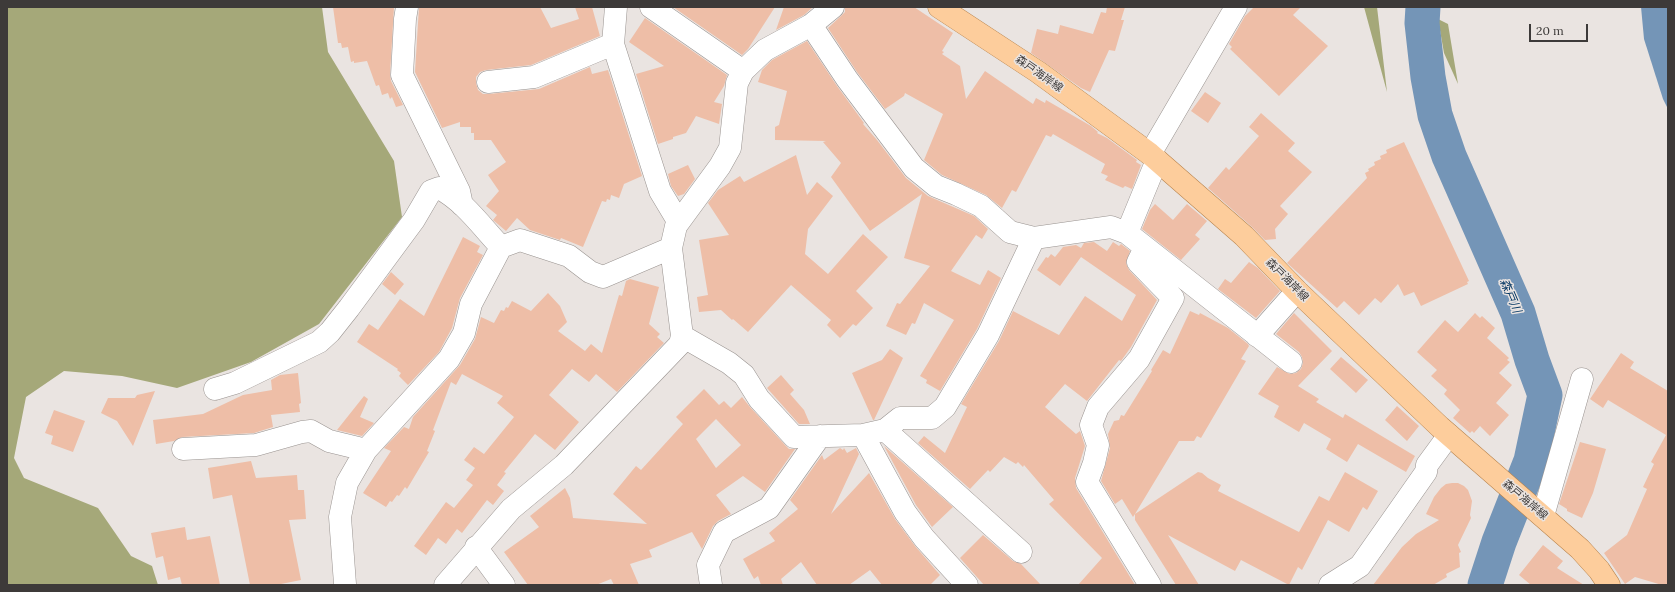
<!DOCTYPE html>
<html>
<head>
<meta charset="utf-8">
<style>
  body { margin:0 }
  #map { position:relative; width:1675px; height:592px; overflow:hidden; background:#eae4e1; font-family:Lora,serif }
  canvas { display:block }
  .frame { position:absolute; inset:0; border:8px solid #3d3a39; pointer-events:none }
  .scale { position:absolute; left:1529px; top:24px; width:59px; height:18px; box-sizing:border-box; border:2px solid #3d3a39; border-top:0; padding-left:5px; font-size:12px; line-height:14px; white-space:nowrap; color:#3d3a39; -webkit-text-stroke:3px #eae4e1; paint-order:stroke }
</style>
</head>
<body>
<div id="map">
<canvas width="1675" height="592"></canvas>
<div class="frame"></div>
<div class="scale">20 m</div>
</div>
<script>
const ctx = document.querySelector('canvas').getContext('2d');
ctx.lineJoin = 'round';
function paint(path, color) { ctx.fillStyle = color; ctx.fill(path, 'evenodd'); }
function stroke(path, color, width, dash) { ctx.strokeStyle = color; ctx.lineWidth = width; ctx.lineCap = dash ? 'butt' : 'round'; ctx.setLineDash(dash || []); ctx.stroke(path); }
function drawText(font, color, halo, rows, align = 'center') {
  ctx.font = font + ' Lora,"Noto Sans JP",serif'; ctx.lineWidth = 3; ctx.setLineDash([]); ctx.textBaseline = 'middle'; ctx.strokeStyle = halo; ctx.fillStyle = color; for (const [text, x, y, turn = 0] of rows) {
    ctx.save(); ctx.translate(x, y); ctx.rotate((+turn || 0) * Math.PI / 180); ctx.textAlign = isNaN(turn) ? turn : align; if (halo) ctx.strokeText(text, 0, 0); ctx.fillText(text, 0, 0); ctx.restore();
  }
}
paint(new Path2D(`
  M7 7H322L328 52 394 161 402 217 319 324 251 362 177 388 122 376 64 371 26 397 14 458 24 478 98 508 131 556 152 566 158 585H7Z
  M1364 7H1377L1387 92Z
  M1438 19 1448 24 1458 84 1444 53Z`), '#a5a879');
paint(new Path2D(`
  M1641 7H1668V109L1663 99 1644 39Z`), '#7495b7');
stroke(new Path2D(`
  M1423 7 1422 23 1428 77 1435 115 1449 156 1518 313 1532 360 1545 395 1531 461 1499 542 1485 585`), '#7495b7', 35);
paint(new Path2D(`
  M333 7H394L390 75 391 81 403 105 396 107 392 97 390 99 388 93 382 95 379 85 376 86 367 61 354 63V61L351 62 348 47 342 48 341 43H338Z
  M419 7H540L551 28 579 19 575 7H592L600 36 531 65 486 70 480 72 476 77V83L478 90 483 94H489L539 89 590 67 592 74 608 70 642 176 624 184 619 198 611 195 610 200 607 199 606 202 602 201 583 247 561 238 560 240 530 230 517 218 506 231 493 220 497 215 486 206 499 191 488 175 506 162 491 140H474V133H471V127H460V122L442 128 415 72Z
  M673 7H775L748 49 742 55Z
  M784 7H813L804 15 776 30Z
  M845 7H914L953 33 942 51 944 52 942 54 960 66 966 99 985 71 1033 104 1036 98 1045 103 1046 100 1091 126 1098 132 1097 133 1107 138 1137 160 1136 162 1141 165 1132 189 1125 186 1123 188 1105 180 1108 176 1101 173 1105 164 1053 134 1051 137 1046 135 1016 192 1012 190 1002 208 986 195 942 175 924 160 943 114 905 93 904 96 885 109 857 72 828 28 841 16 845 12Z
  M1107 7H1125L1121 20H1124L1115 51 1109 50 1090 92 1081 88 1031 53 1037 29 1058 34 1060 25 1093 34 1101 12 1106 13Z
  M1254 7H1301L1293 15 1328 46 1279 96 1230 49 1232 47 1229 44 1245 16Z
  M645 18 727 75 724 86 714 102 722 104 719 124 696 116 686 133 673 137V139L658 144 636 74 664 66 629 42Z
  M807 41 837 86 864 123 863 124 877 140 906 178 928 196 974 216 988 229 982 239 976 235 951 271 980 285 988 270 1001 278 977 329 940 391 926 383 927 380 920 376 954 320 924 303 915 324 912 323 906 335 886 326 897 303 900 304 930 266 904 258 922 194 870 231 831 177 841 163 823 142 826 141 775 140V127L779 125 787 91 758 82 762 70 772 60Z
  M1205 92 1221 103 1208 123 1191 111Z
  M1261 113 1295 143 1288 151 1312 172 1280 206 1288 214 1275 229 1276 239 1265 240 1252 227 1208 188 1226 167 1229 170 1259 136 1249 127Z
  M1404 142 1469 281 1467 282 1468 284 1421 306 1414 292 1404 296 1398 284 1381 303 1375 298 1359 315 1344 301 1337 308 1287 263 1367 178 1365 173 1369 171 1368 169 1375 165 1374 162 1381 159 1380 156 1387 153 1386 150Z
  M796 155 807 195 817 182 833 196 808 229 805 254 828 274 863 234 888 257 856 291 873 308 856 326 853 324 840 338 827 325 831 320 791 285 748 332 733 319 732 320 721 310 699 312 697 297 708 295 699 240 729 235 708 203 718 190 740 176 744 182Z
  M688 165 695 179 684 194 678 196 671 186 668 174Z
  M1155 204 1173 220 1187 204 1207 221 1195 235 1200 239 1181 260 1142 229 1150 210Z
  M463 237 480 246 477 252 483 255 460 298 452 328 439 352 408 385 399 376 401 373 397 370 398 369 357 342 369 324 378 330 400 299 424 316Z
  M1094 242 1107 251 1113 242 1119 246 1121 244 1130 251 1126 263 1129 270 1157 300 1131 347 1121 361 1119 360 1087 401 1065 384 1045 407 1076 434 1080 431 1085 446 1075 478 1076 488 1135 585H1078L1102 558 1049 504 1054 500 1024 465 1023 467 1018 462 1016 464 1004 457 990 472 988 470 970 489 918 443 924 436 945 453 967 407 961 404 999 341 1013 311 1059 335 1085 296 1122 321 1136 295 1081 257 1060 286 1037 270 1046 257 1048 258 1051 254 1055 257 1063 247 1076 245 1081 248 1084 243Z
  M1249 262 1258 268 1280 291 1256 318 1218 289 1225 279 1231 283Z
  M391 272 404 284 395 295 382 284Z
  M630 279 659 287 649 324 660 334 657 337 664 343 617 392 596 374 589 382 572 369 549 395 579 422 555 450 535 434 504 472 506 473 497 485 504 491 493 505 487 500 462 533 457 529 446 544 438 538 426 555 414 546 446 502 454 508 473 485 466 480 475 468 464 460 474 447 484 454 514 417 497 403 503 396 462 374 456 385 451 382 433 430 435 431 427 451 429 452 407 489 405 487 399 496 397 495 392 502 390 501 386 507 363 493 391 451 384 448 404 427 409 429 413 417 460 365 475 339 481 317 494 323 501 310 504 311 506 307 508 308 512 301 531 311 548 293 560 306 567 322 558 331 585 351 591 344 602 353 619 295 622 296 626 281Z
  M1190 311 1199 315 1200 313 1228 328 1248 344 1249 346 1241 359 1246 361 1201 438 1197 436 1194 441H1179L1135 514 1198 472 1202 473 1208 478 1221 485 1218 491 1299 532 1319 496 1329 501 1345 472 1378 491 1367 510 1363 507 1349 532 1328 520 1302 570 1298 567 1289 585 1241 560 1235 571 1168 535 1199 585H1176L1135 520V514L1133 517 1122 499 1115 504 1101 481 1110 448 1108 434 1114 421 1119 420 1121 415 1124 416 1152 371 1151 370 1163 350 1170 354Z
  M1294 313 1332 351 1298 386 1319 399 1316 402 1343 418 1345 414 1415 456 1406 472 1358 444 1347 462 1326 449 1331 439 1304 423 1299 432 1274 417 1279 406 1258 394 1277 367 1290 374 1296 373 1301 369 1303 363 1302 357 1299 352 1276 334Z
  M1475 313 1480 318 1482 316 1495 328 1487 338 1509 358 1507 360 1510 362 1499 373 1512 385 1496 403 1509 415 1490 436 1480 426 1474 433 1472 431 1470 433 1453 418 1460 410 1444 394 1447 390 1431 376 1437 370 1417 352 1445 320 1458 332Z
  M890 349 903 358 874 420H873L852 373 882 360Z
  M1621 353 1634 362 1630 368 1668 391V585H1662L1635 577 1625 584 1604 553 1627 535 1647 489 1643 487 1654 464 1651 462 1666 435 1608 400 1603 408 1590 399Z
  M1341 357 1368 380 1356 393 1330 369Z
  M298 373 301 403 299 404 300 412 271 415 273 427 254 433 182 437 174 441 156 444 153 420 203 414 243 395 272 390 271 380 280 375Z
  M781 375 794 390 790 394 804 410 810 424H799L767 388Z
  M704 389 719 405 724 401 731 408 742 397 750 407 785 445 789 449H795L765 492 743 476 716 495 731 514 718 521 713 526 702 549 692 532 649 550 652 557 630 564 639 585H614L611 579 596 585H528L504 552 539 527 530 516 565 488 570 498 573 518 647 524 613 494 636 466 641 470 683 424 676 417ZM716 419 741 445 716 468 696 439Z
  M155 391 133 446 117 421 101 413 108 398H135L137 395Z
  M364 396 368 399 360 417 374 423 362 436 337 430Z
  M1397 406 1419 426 1407 441 1385 420Z
  M54 410 85 421 73 452 51 444 53 436 45 433Z
  M1580 442 1606 449 1593 493 1582 518 1567 511V509L1559 504Z
  M884 446 953 507 932 527 916 505Z
  M840 448 843 450 844 448 847 453 856 448 859 454 831 514 869 473 895 519 915 546 940 575 930 585H882L870 570 849 585H817L801 562 781 579 783 585H761L758 576 754 579 743 559 775 541 769 533 798 509 790 500 822 455 824 460Z
  M251 461 256 478 297 475 298 490H304L306 519 289 520 301 580 276 585H250L232 495 213 499 208 468Z
  M1452 483H1458L1464 486 1468 490 1472 501 1470 515 1471 518 1458 545 1461 552 1459 553 1460 567 1446 574 1447 577 1433 585H1373L1402 547 1416 534 1439 520 1426 514 1434 497 1441 488 1446 484Z
  M185 527 187 540 210 536 220 585H182L180 577 168 580 163 556 156 558 151 533Z
  M983 535 1013 561 1021 564 1041 585H984L960 558Z
  M1543 545 1563 561 1557 568 1584 585H1531L1519 575Z`), '#eebea7');
const minor = new Path2D(`
  M407 7 405 19 402 75 459 191 462 205
  M616 7 613 44 660 191 678 221
  M651 7 743 71
  M811 25 847 79 914 168 936 186 956 194 981 206 1010 232 1034 238 1111 227 1127 233 1291 362
  M488 82 534 77 613 44
  M1150 154 1236 7
  M1127 233 1157 160
  M1145 248 1138 262 1173 298 1139 359 1098 407 1091 425 1098 445 1094 463 1087 482 1150 585
  M682 336 729 363 744 375 759 399 794 437 863 435 905 512 924 538 967 585
  M1257 336 1297 291
  M215 389 235 383 319 342 330 332 349 308 414 220 431 191 439 188C464 201 482 227 501 247
  M885 430 1021 552
  M863 435 885 430 900 418H932L945 407 988 335 1034 238
  M183 449 256 445 302 432 311 431 329 441 366 450
  M1543 516 1582 379
  M476 547 504 585
  M345 584 340 517 347 483 366 450 449 359 464 333 471 304 501 247 520 240 569 256 590 272 603 277 671 248
  M445 585 511 509 564 465 680 344 682 336 671 248 676 226 720 166 730 148 737 83 743 71 765 50 811 25 833 7
  M711 585 708 565 724 532 769 508 820 436
  M1330 585 1360 566 1426 472 1427 465 1449 435`);
const major = new Path2D(`
  M939 7 1038 72 1150 154 1244 236 1297 291 1440 427 1580 549 1599 570 1609 585`);
stroke(minor, '#999390', 23);
stroke(major, '#b8844e', 23);
stroke(minor, '#fff', 22);
stroke(major, '#fdcd9c', 22);
drawText('11px', '#3d3a39', '#eae4e1', [
  ["森戸海岸線",1039,74,35],
  ["森戸海岸線",1287,280,45],
  ["森戸海岸線",1525,500,40]
]);
drawText('italic 12px', '#003461', '#eae4e1', [
  ["森戸川",1510,296,67]
]);
</script>
</body>
</html>
